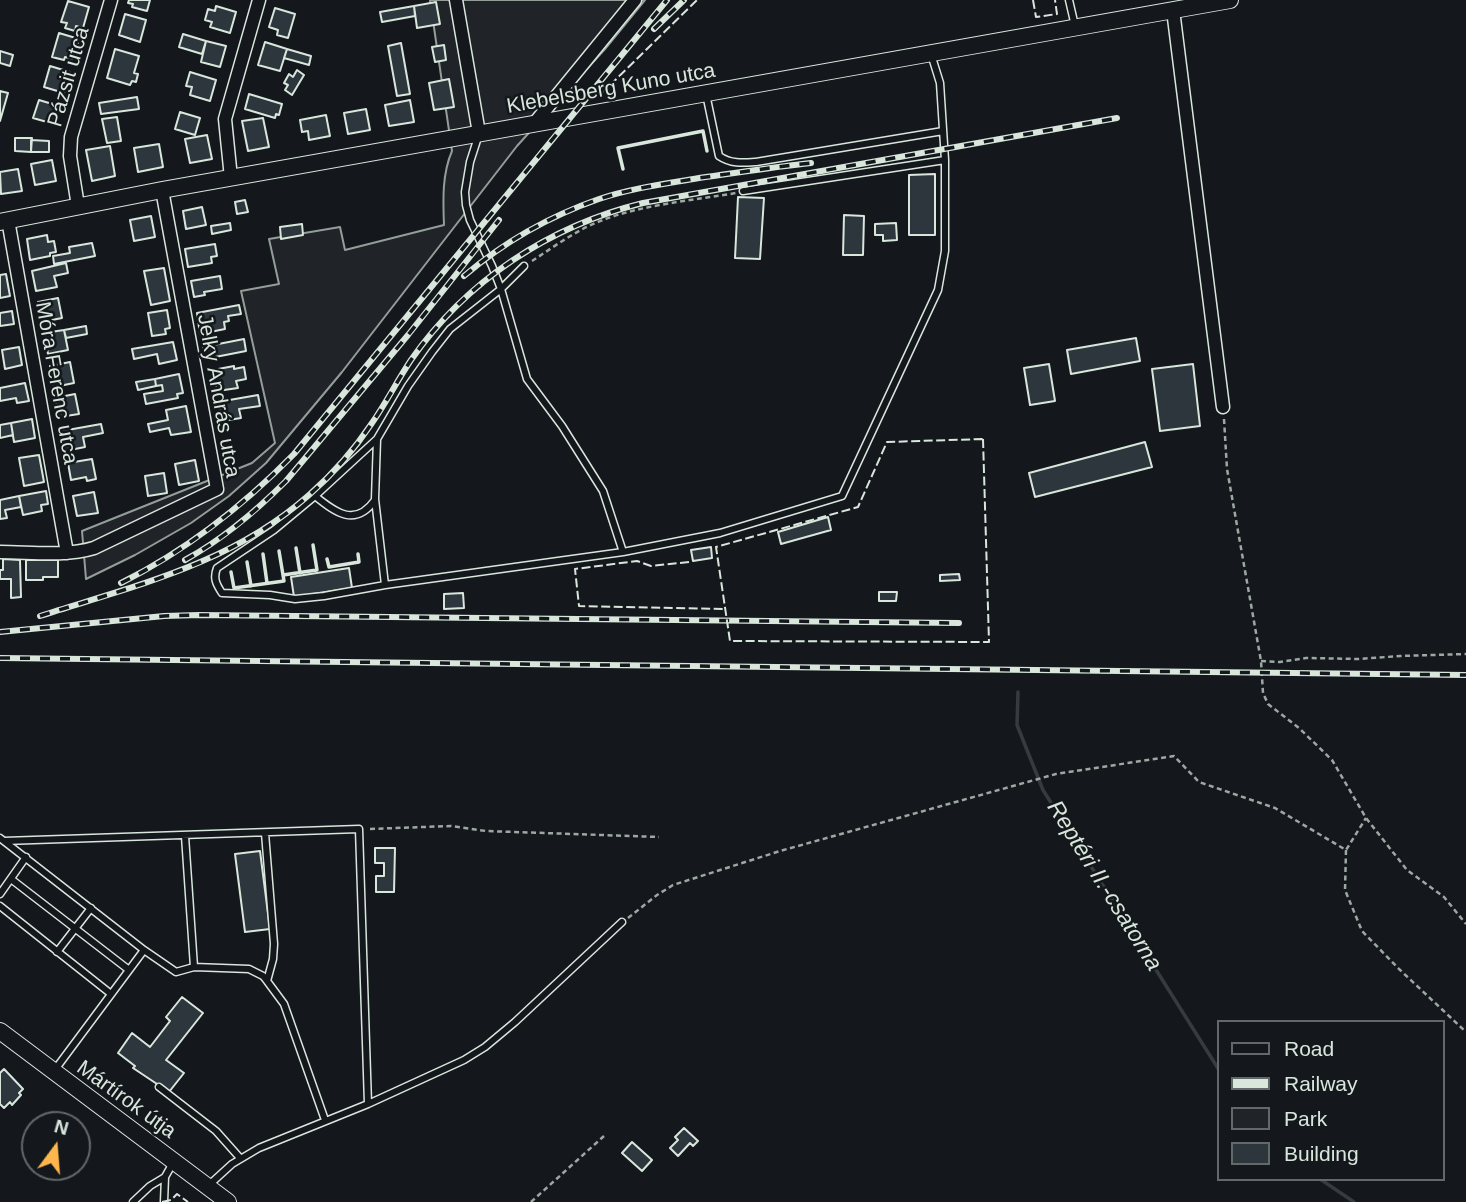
<!DOCTYPE html>
<html>
<head>
<meta charset="utf-8">
<style>
  body { margin:0 }
  #map { position:relative; width:1466px; height:1202px; overflow:hidden; background:#14181c; font-family:Arial,sans-serif }
  canvas { display:block }
  .legend { position:absolute; left:1217px; top:1020px; width:228px; height:161px; box-sizing:border-box; background:#14181c; border:2px solid #626a69; margin:0; padding:9px 12px; list-style:none; font-size:21px; color:#d8e6dc }
  .legend li { display:flex; align-items:center; gap:14px; height:35px }
  .legend b { width:35px; border:2px solid #626a69 }
  .north { position:absolute; left:21px; top:1111px; width:70px; height:70px; box-sizing:border-box; background:#14181c; border:2px solid #626a69; border-radius:50%; rotate:16deg; font-size:19px; font-weight:700; line-height:28px; text-align:center; color:#d8e6dc }
  .north::after { content:''; display:block; margin:auto; width:24px; height:32px; background:#ffb74d; clip-path:polygon(50% 0,100% 100%,50% 72%,0 100%) }
</style>
</head>
<body>
<div id="map">
<canvas width="1466" height="1202"></canvas>
<ul class="legend">
<li><b style="height:9px;background:#14181c"></b>Road</li>
<li><b style="height:9px;background:#d8e6dc"></b>Railway</li>
<li><b style="height:19px;background:#202428"></b>Park</li>
<li><b style="height:19px;background:#2c363c"></b>Building</li>
</ul>
<div class="north">N</div>
</div>
<script>
const ctx = document.querySelector('canvas').getContext('2d');
ctx.lineJoin = 'round';
function paint(path, color) { ctx.fillStyle = color; ctx.fill(path, 'evenodd'); }
function stroke(path, color, width, dash) { ctx.strokeStyle = color; ctx.lineWidth = width; ctx.lineCap = dash ? 'butt' : 'round'; ctx.setLineDash(dash || []); ctx.stroke(path); }
function drawText(font, color, halo, rows, align = 'center') {
  ctx.font = font + ' Arial,sans-serif'; ctx.lineWidth = 5; ctx.setLineDash([]); ctx.textBaseline = 'middle'; ctx.strokeStyle = halo; ctx.fillStyle = color; for (const [text, x, y, turn = 0] of rows) {
    ctx.save(); ctx.translate(x, y); ctx.rotate((+turn || 0) * Math.PI / 180); ctx.textAlign = isNaN(turn) ? turn : align; if (halo) ctx.strokeText(text, 0, 0); ctx.fillText(text, 0, 0); ctx.restore();
  }
}
const green = new Path2D(`
  M430 0H645L605 49 517 146 342 372 266 463 229 496 191 523 135 555 86 579 82 531 252 463 275 443 241 291 279 284 269 239 340 227 345 250 444 225C443 200 442 174 452 151Z`);
paint(green, '#202428');
stroke(green, '#939e99', 2);
stroke(new Path2D(`
  M1018 692 1017 725 1043 790 1219 1070
  M1320 1179 1354 1202`), '#363b3e', 3.5);
const building = new Path2D(`
  M129 0H150L147 11 132 7 133 4 128 3Z
  M68 1 89 7 83 28 76 26 75 31 65 28 67 23 61 22Z
  M436 2 440 24 417 28 414 6Z
  M216 6 236 12 230 33 210 27 212 22 205 20 208 9 215 11Z
  M414 6 415 16 382 22 380 12Z
  M275 8 295 14 288 38 277 35 278 30 269 27Z
  M125 14 146 20 140 42 119 35Z
  M59 33 79 39 73 59 65 57 64 60 52 57Z
  M183 34 206 41 202 54 179 47Z
  M206 41 226 46 220 67 201 62Z
  M265 42 287 49 280 71 258 65Z
  M401 43 410 94 397 96 388 46Z
  M444 45 446 60 435 62 432 47Z
  M115 49 139 56 134 73 138 74 136 82 132 81 130 85 107 78Z
  M287 49 311 56 309 65 284 58Z
  M0 51 13 55 10 66 0 63Z
  M50 66 70 72 64 93 44 87Z
  M297 70 304 75 292 95 285 90 288 85 284 83 289 74 293 77Z
  M190 72 216 80 210 101 190 95 192 87 186 86Z
  M449 79 454 107 434 110 429 83Z
  M0 91 8 93 0 121Z
  M249 94 282 104 279 115 276 114 275 118 245 109Z
  M137 97 139 109 101 114 99 103Z
  M39 100 59 106 54 124 33 118Z
  M410 100 414 122 389 126 385 105Z
  M366 109 370 130 348 134 344 113Z
  M180 112 200 118 195 135 175 129Z
  M326 115 330 136 309 140 308 131 302 132 300 120Z
  M117 117 121 141 107 143 102 119Z
  M263 118 269 147 248 151 242 121Z
  M207 135 212 159 190 163 185 139Z
  M15 138H32L31 152 15 151Z
  M31 140 49 141V152H31Z
  M159 144 163 167 138 172 134 148Z
  M110 146 115 176 92 181 86 150Z
  M52 160 56 181 35 185 31 164Z
  M18 169 22 191 1 194 0 172Z
  M935 174V235H909V175Z
  M738 197 764 198 760 259 735 258Z
  M245 200 248 212 237 214 235 202Z
  M202 207 206 225 186 229 183 211Z
  M844 215 864 216 863 255H843Z
  M151 216 155 237 134 241 130 220Z
  M230 223 231 230 212 234 211 226Z
  M896 223 897 240 883 241V235H875V224Z
  M302 224 303 235 281 239 280 227Z
  M47 235 48 242 54 241 56 252 50 253V256L30 260 27 239Z
  M92 243 95 256 54 264 53 256 70 253 69 247Z
  M215 244 217 256 211 257 212 263 188 267 185 249Z
  M66 263 68 273 54 276 57 287 36 291 32 271Z
  M164 268 170 301 151 305 144 271Z
  M6 274 10 296 0 298V275Z
  M220 276 222 289 204 292 205 295 194 297 191 281Z
  M58 298 62 318 42 322 38 302Z
  M239 305 241 314 228 316 229 321 224 322 225 329 200 334 197 313Z
  M167 310 170 328 165 329 166 334 152 336 148 313Z
  M12 311 14 324 0 326V313Z
  M86 326 87 334 66 338 64 330Z
  M64 330 68 350 48 354 44 333Z
  M1136 338 1140 361 1071 374 1067 350Z
  M244 339 246 351 205 359 203 347Z
  M173 342 177 360 159 364 157 354 134 359 132 349Z
  M19 347 22 365 5 369 2 350Z
  M70 362 74 383 54 387 50 366Z
  M1049 364 1055 401 1030 405 1024 368Z
  M1193 364 1200 426 1160 431 1152 369Z
  M234 366V369L244 367 246 379 236 381 238 388 217 391 213 370Z
  M179 374 183 393 177 394 178 398 146 404 144 394 163 391 162 385 156 386 155 379Z
  M155 379 156 386 138 390 136 382Z
  M25 383 29 401 17 403 16 398 0 401V388Z
  M75 394 79 414 59 417 55 398Z
  M258 395 260 406 239 409 241 418 222 421 218 402Z
  M186 406 191 432 171 435 169 428 150 432 148 424 168 420 166 410Z
  M32 419 35 438 14 442 11 423Z
  M11 423 13 435 0 438V425Z
  M101 424 103 433 83 437 85 447 65 451 62 431Z
  M1145 442 1152 467 1035 497 1029 473Z
  M39 455 44 482 24 486 19 458Z
  M92 459 96 479 87 481 86 477 71 480 68 463Z
  M195 460 199 481 179 485 175 464Z
  M164 473 167 493 148 496 145 476Z
  M46 491 48 504 41 505 42 511 23 515 19 496Z
  M94 492 98 513 77 516 73 496Z
  M19 496 21 507 5 510 7 518 0 519V500Z
  M828 517 831 530 781 544 778 532Z
  M711 547 712 558 693 561 691 550Z
  M3 559 20 560 21 597 11 598V579H0V570H3Z
  M26 560H58V577H43V580H26Z
  M349 568 352 588 294 597 291 577Z
  M959 574 960 580 940 581V575Z
  M879 592H897L896 601H879Z
  M463 593 464 608 444 609V594Z
  M375 848H395L394 892H376V876H384V863H375Z
  M260 851 270 929 245 932 235 854Z
  M182 997 203 1013 166 1060 184 1073 169 1092 133 1068 135 1066 118 1053 132 1033 150 1047 170 1021 166 1017Z
  M4 1069 23 1089 19 1093 21 1095 12 1105 10 1102 4 1108 0 1104V1073Z
  M684 1128 698 1141 693 1146 690 1143 678 1156 670 1148 678 1140 675 1137Z
  M632 1142 652 1160 642 1171 622 1153Z`);
paint(building, '#2c363c');
stroke(building, '#d8e6dc', 2);
const lane = new Path2D(`
  M1069 0 1075 26
  M706 94 719 156C731 164 742 163 756 162L943 131
  M479 134 470 162 465 192 466 205 470 220 492 266 501 289 527 379 562 426 603 491 623 552
  M743 191 945 160
  M524 266 501 289 450 329 432 352 408 386 377 439 315 496 274 530 217 568C213 578 216 584 222 593L270 595 295 599 324 596 385 585 623 552 720 533 842 496 938 290 945 251V160L940 83 931 54
  M377 439 375 499 385 585
  M315 496C335 512 355 528 375 500
  M265 833 274 944 273 959 267 981
  M0 838 144 950 176 972 194 967 185 836
  M4 841 359 829 368 1104
  M11 879 129 970
  M0 894 26 857
  M0 906 111 994
  M57 952 91 908
  M194 967 249 969 263 976 267 981 284 1004 325 1120
  M54 1071 144 950
  M159 1087 216 1131 240 1158
  M209 1185 232 1164 259 1148 368 1104 464 1060 485 1047 515 1022 622 922
  M133 1202 150 1186 165 1177
  M164 1202 165 1177 174 1161`);
const street = new Path2D(`
  M456 0 479 133
  M1173 10 1223 407
  M533 125 635 0
  M231 178 225 119 259 0
  M78 206 70 156 71 137 111 0
  M8 220 67 553
  M0 552C31 552 64 557 94 548L217 489 162 190`);
const secondary = new Path2D(`
  M0 222 162 190 1230 0
  M0 1031 228 1202`);
stroke(lane, '#d8e6dc', 9);
stroke(street, '#d8e6dc', 15);
stroke(secondary, '#d8e6dc', 18);
stroke(new Path2D(`
  M532 261C555 246 578 229 603 220 641 205 695 200 736 193
  M1224 419 1227 469 1261 661 1263 693 1268 704 1299 728 1332 760 1366 818 1407 870 1444 897 1466 924
  M1261 661 1280 662 1306 658 1359 659 1400 656 1466 654
  M370 829 451 826 486 831 659 837
  M1346 850 1345 890 1362 931 1399 969 1466 1032
  M628 918 657 895 673 885 780 851 1056 774 1174 756 1199 782 1275 808 1346 850 1366 818
  M531 1202 604 1136`), '#9da8a2', 2.5, [5, 3.5]);
stroke(lane, '#14181c', 6);
stroke(street, '#14181c', 12);
stroke(secondary, '#14181c', 16);
const rail = new Path2D(`
  M654 29 684 0
  M464 276C504 242 550 216 599 199 632 188 665 184 699 178 736 173 773 167 811 163
  M185 560C223 539 255 512 286 481L408 335 499 220
  M121 583C187 550 243 506 294 454L667 0
  M40 616C137 585 231 564 309 495 333 474 354 450 372 423 386 403 397 381 411 360 466 281 549 226 643 203L1117 118
  M0 632 164 616 199 615 959 623
  M0 658 1466 675`);
stroke(rail, '#d8e6dc', 6);
stroke(rail, '#14181c', 3.5, [10]);
stroke(new Path2D(`
  M1033 0 1036 17 1057 14 1055 0
  M601 94 697 0
  M983 439 989 642 730 641 716 547 858 507 887 442Z
  M689 562 651 566 637 561 575 569 579 606 725 609
  M162 1202 171 1200 177 1194 188 1202`), '#d8e6dc', 2, [9, 3.5]);
stroke(new Path2D(`
  M623 169 618 148 703 131 707 151
  M296 548 300 573
  M263 554 267 583
  M327 559 329 567 359 562 358 554
  M247 562 251 586
  M231 572 234 588 284 581 279 551
  M283 575 317 570 313 545`), '#d8e6dc', 3.5);
drawText('21px', '#d8e6dc', '#14181c', [
  ["Pázsit utca",69,77,-74],
  ["Klebelsberg Kuno utca",611,89,-10],
  ["Móra Ferenc utca",56,383,80],
  ["Jelky András utca",218,396,80],
  ["Mártírok útja",126,1100,36]
]);
drawText('italic 23px', '#d8e6dc', '#14181c', [
  ["Reptéri II.-csatorna",1104,886,58]
]);
</script>
</body>
</html>
